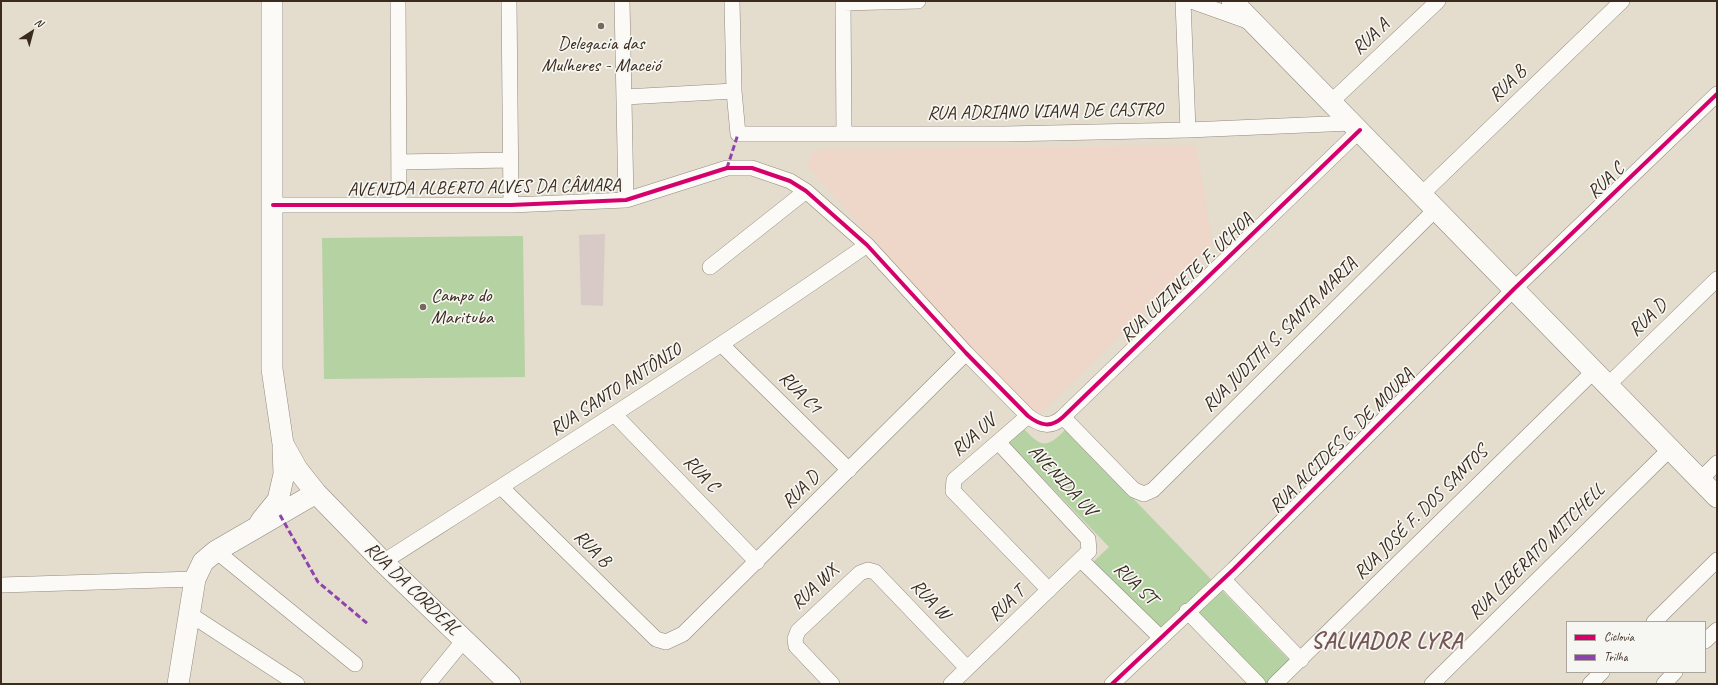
<!DOCTYPE html>
<html>
<head>
<meta charset="utf-8">
<style>
  body { margin:0 }
  #map { position:relative; width:1718px; height:685px; overflow:hidden; background:#e4dccc; font-family:Caveat,sans-serif }
  canvas { display:block }
  .frame { position:absolute; inset:0; border:2px solid #3b2a1e; pointer-events:none }
  .legend { position:absolute; left:1566px; top:621px; width:140px; height:52px; box-sizing:border-box; background:#f6f6f2; border:1px solid #aba49d; margin:0; padding:5px 7px; list-style:none; font-size:12px; color:#3b2a1e }
  .legend li { display:flex; align-items:center; gap:8px; height:20px }
  .legend b { width:20px; border:1px solid #aba49d }
  .north { position:absolute; left:12px; top:12px; width:40px; height:40px; -webkit-text-stroke:3px #f6f6f2; paint-order:stroke; rotate:36deg; font-size:11px; font-weight:700; line-height:16px; text-align:center; color:#3b2a1e }
  .north::after { content:''; display:block; margin:auto; width:14px; height:18px; background:#3b2a1e; clip-path:polygon(50% 0,100% 100%,50% 72%,0 100%) }
</style>
</head>
<body>
<div id="map">
<canvas width="1718" height="685"></canvas>
<div class="frame"></div>
<ul class="legend">
<li><b style="height:5px;background:#d6006c"></b>Ciclovia</li>
<li><b style="height:5px;background:#8e44ad"></b>Trilha</li>
</ul>
<div class="north">N</div>
</div>
<script>
const ctx = document.querySelector('canvas').getContext('2d');
ctx.lineJoin = 'round';
function paint(path, color) { ctx.fillStyle = color; ctx.fill(path, 'evenodd'); }
function stroke(path, color, width, dash) { ctx.strokeStyle = color; ctx.lineWidth = width; ctx.lineCap = dash ? 'butt' : 'round'; ctx.setLineDash(dash || []); ctx.stroke(path); }
function drawText(font, color, halo, rows, align = 'center') {
  ctx.font = font + ' Caveat,sans-serif'; ctx.lineWidth = 3.5; ctx.setLineDash([]); ctx.textBaseline = 'middle'; ctx.strokeStyle = halo; ctx.fillStyle = color; for (const [text, x, y, turn = 0] of rows) {
    ctx.save(); ctx.translate(x, y); ctx.rotate((+turn || 0) * Math.PI / 180); ctx.textAlign = isNaN(turn) ? turn : align; if (halo) ctx.strokeText(text, 0, 0); ctx.fillText(text, 0, 0); ctx.restore();
  }
}
paint(new Path2D(`
  M1196 145 1213 244 1044 410 1038 412 1020 401 807 166 811 154 822 150Z`), '#eed6c9');
paint(new Path2D(`
  M523 236 525 377 324 379 322 238Z
  M1023 428C1042 448 1046 449 1066 429L1291 662 1268 684H1262L1187 607 1160 633 1090 565 1109 547 1008 442Z`), '#b5d2a2');
paint(new Path2D(`
  M605 234 603 306 581 305 579 235Z`), '#d8cac6');
const street = new Path2D(`
  M398 1 399 205
  M509 1 511 205
  M622 1 626 200
  M732 1 734 91 738 134H1005L1188 130 1352 123
  M843 1 844 134
  M1183 1 1188 130
  M1191 1 1250 22
  M843 3 918 1
  M625 97 734 91
  M1332 101 1438 1
  M399 162 510 160
  M1422 194 1622 1
  M273 205H511L626 200 727 168H752L790 181 806 191 867 245 966 353 1028 416C1041 426 1051 428 1063 417L1360 130
  M710 267 806 191
  M722 345 849 470
  M1608 385 1717 279
  M615 415 757 562
  M1028 416 954 480 953 491 1049 590
  M1063 417 1134 490 1144 494 1153 490 1436 209
  M1700 480 1717 463
  M501 487 656 639 666 642 683 634 966 353
  M216 551 355 664
  M1081 560 1160 637
  M383 562C546 458 708 356 867 245
  M1223 579 1301 660
  M1 585 195 579
  M1187 611 1258 684
  M188 613 297 684
  M1654 622 1717 560
  M1705 641 1717 630
  M428 684 464 640
  M832 684 796 646 795 639 798 631 860 573 868 570 875 572 967 668
  M951 684 1089 551 1088 539 998 442
  M1112 684 1234 569 1514 289 1717 94
  M1275 684 1594 371
  M1432 684 1670 449
  M1590 684 1602 672
  M1664 684 1675 672`);
const secondary = new Path2D(`
  M272 1V369L283 444 297 469 316 493 383 562 510 684
  M1232 1 1717 497
  M261 521 278 500 284 474 283 447
  M178 684 195 579 203 562 216 551 316 493`);
stroke(street, '#908a7f', 16);
stroke(secondary, '#908a7f', 22);
stroke(street, '#fbfaf7', 15);
stroke(secondary, '#fbfaf7', 21);
stroke(new Path2D(`
  M727 168 738 134
  M280 515 318 582 368 624`), '#8e44ad', 3, [6, 3]);
stroke(new Path2D(`
  M273 205H511L626 200 727 168H752L790 181 806 191 867 245 966 353 1028 416C1041 426 1051 428 1063 417L1360 130
  M1112 684 1234 569 1514 289 1717 94`), '#d6006c', 4);
for (const [x, y, r, color] of [
  [601,26,4,"#76685b"],
  [423,307,4,"#76685b"]
]) { const dot = new Path2D(); dot.arc(x, y, r, 0, 2 * Math.PI); ctx.fillStyle = color; ctx.fill(dot); stroke(dot, '#f6f6f2', 1.5); }
drawText('19px', '#3b2a1e', '#f6f6f2', [
  ["RUA A",1371,37,-43],
  ["RUA B",1508,84,-44],
  ["RUA ADRIANO VIANA DE CASTRO",1045,112,-1],
  ["RUA C",1606,181,-44],
  ["AVENIDA ALBERTO ALVES DA CÂMARA",484,188,-1],
  ["RUA LUZINETE F. UCHOA",1187,278,-44],
  ["RUA D",1648,318,-44],
  ["RUA JUDITH S. SANTA MARIA",1280,335,-45],
  ["RUA SANTO ANTÔNIO",616,390,-33],
  ["RUA C1",800,393,45],
  ["RUA UV",974,436,-41],
  ["RUA ALCIDES G. DE MOURA",1342,441,-45],
  ["RUA C",701,474,46],
  ["AVENIDA UV",1062,481,47],
  ["RUA D",801,490,-45],
  ["RUA JOSÉ F. DOS SANTOS",1421,513,-45],
  ["RUA B",592,549,45],
  ["RUA LIBERATO MITCHELL",1537,552,-45],
  ["RUA ST",1135,584,44],
  ["RUA WX",815,587,-43],
  ["RUA DA CORDEAL",412,589,44],
  ["RUA W",930,600,46],
  ["RUA T",1007,604,-44]
]);
drawText('19px', '#3b2a1e', '#f6f6f2', [
  ["Delegacia das",601,44],
  ["Mulheres - Maceió",601,66],
  ["Campo do",431,296,"left"],
  ["Marituba",431,318,"left"]
]);
ctx.letterSpacing = '1px';
drawText('bold 23px', '#755655', '#f6f6f2', [
  ["SALVADOR LYRA",1387,642]
]);
ctx.letterSpacing = '0px';
</script>
</body>
</html>
